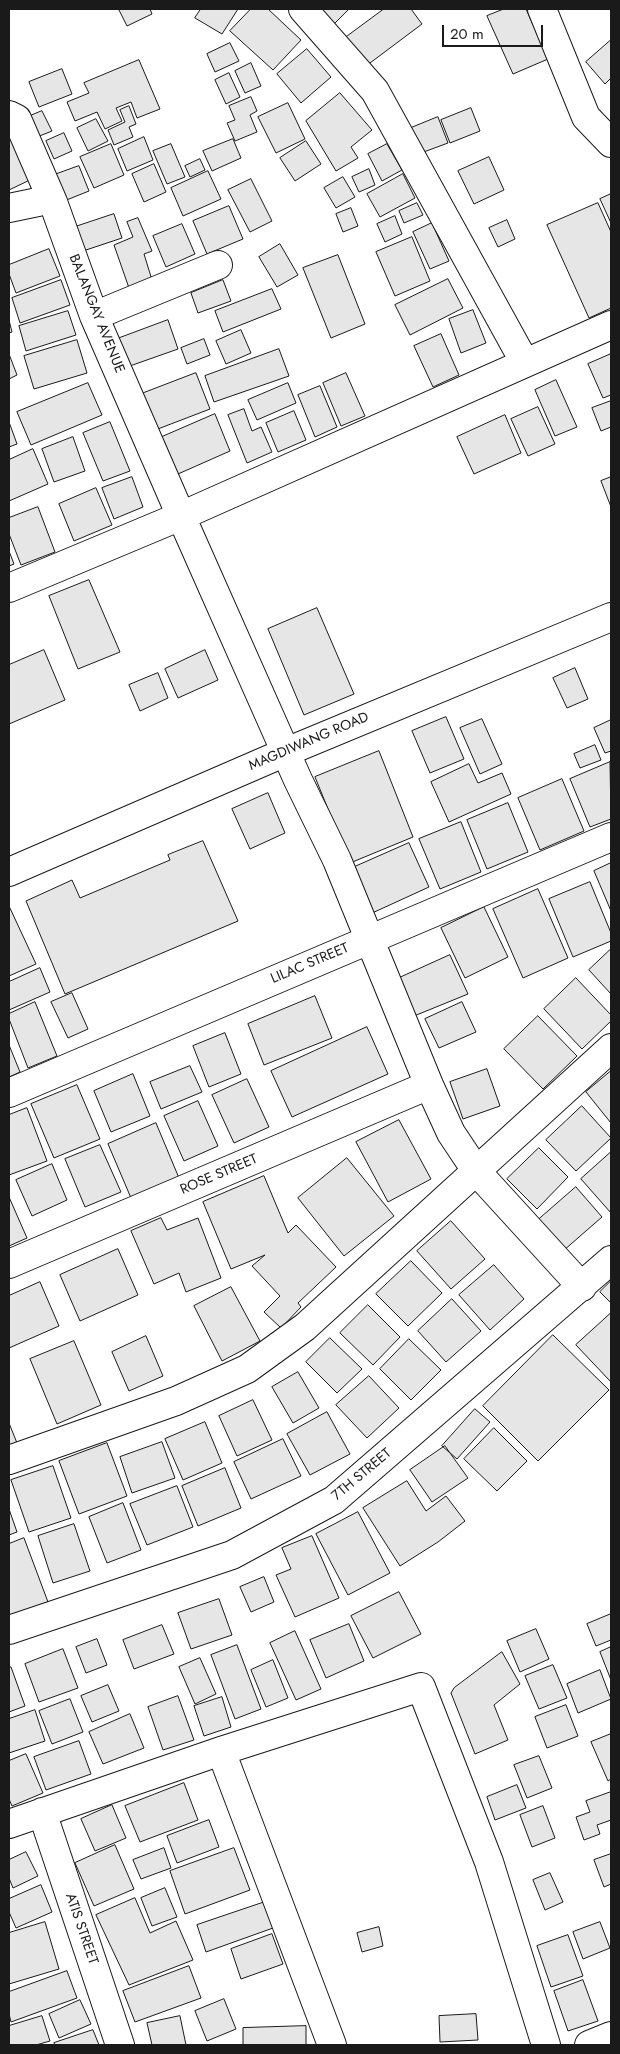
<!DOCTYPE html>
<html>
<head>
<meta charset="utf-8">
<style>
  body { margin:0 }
  #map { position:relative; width:620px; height:2054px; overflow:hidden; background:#fff; font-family:Jost,sans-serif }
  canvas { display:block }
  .frame { position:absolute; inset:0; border:10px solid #1a1a1a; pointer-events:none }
  .scale { position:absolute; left:442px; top:25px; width:101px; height:22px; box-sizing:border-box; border:2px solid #1a1a1a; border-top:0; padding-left:6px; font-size:15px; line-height:18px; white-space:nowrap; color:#1a1a1a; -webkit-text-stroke:4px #fff; paint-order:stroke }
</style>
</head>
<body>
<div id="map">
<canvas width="620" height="2054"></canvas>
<div class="frame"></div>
<div class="scale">20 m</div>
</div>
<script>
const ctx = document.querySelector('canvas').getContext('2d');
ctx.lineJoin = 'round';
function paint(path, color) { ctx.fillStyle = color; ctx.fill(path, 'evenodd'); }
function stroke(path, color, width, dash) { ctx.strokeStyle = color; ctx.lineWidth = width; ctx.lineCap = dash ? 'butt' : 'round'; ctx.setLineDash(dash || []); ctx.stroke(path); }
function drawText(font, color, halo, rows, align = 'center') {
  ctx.font = font + ' Jost,sans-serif'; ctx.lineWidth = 4; ctx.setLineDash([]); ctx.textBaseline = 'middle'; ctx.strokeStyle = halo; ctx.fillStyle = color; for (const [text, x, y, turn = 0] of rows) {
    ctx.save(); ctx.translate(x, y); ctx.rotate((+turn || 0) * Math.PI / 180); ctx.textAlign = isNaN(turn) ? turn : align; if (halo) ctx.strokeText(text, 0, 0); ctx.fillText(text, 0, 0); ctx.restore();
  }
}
const building = new Path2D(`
  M121 9H150L152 14 127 26 119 10Z
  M201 9H238L222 34 195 18Z
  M251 9H268L301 40 273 70 230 31Z
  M319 9H349L334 24Z
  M384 9H411L422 24 362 69 341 41Z
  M504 9H526L548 59 513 74 487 16Z
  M611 40V78L605 84 586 62Z
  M230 43 239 61 215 72 207 54Z
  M307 49 331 77 301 103 277 74Z
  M139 60 160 109 137 118 131 102 116 108 122 121 105 129 97 112 75 121 67 102 89 93 84 83Z
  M251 63 261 86 245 93 235 71Z
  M62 69 72 94 39 107 29 82Z
  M229 73 240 97 226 104 215 80Z
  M340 93 372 130 351 147 358 158 336 171 306 121Z
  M251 97 257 111 250 115 257 132 235 141 227 123 235 120 229 106Z
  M288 103 305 139 276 153 258 117Z
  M129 106 136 124 129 127 133 137 114 145 108 130 125 122 120 110Z
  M471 108 480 131 450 143 441 120Z
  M42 111 52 131 32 139 23 119Z
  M438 117 448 143 421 153 411 128Z
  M96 119 108 141 88 151 77 128Z
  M9 130 34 178 9 190Z
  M64 133 72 151 54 159 46 141Z
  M144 137 153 160 127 171 118 149Z
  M233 139 241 158 212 171 203 151Z
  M306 141 321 164 295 181 280 158Z
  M111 144 124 175 94 188 80 157Z
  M171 144 185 177 167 184 153 151Z
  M387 144 402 170 382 181 368 154Z
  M489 157 504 190 474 204 458 171Z
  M200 159 205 170 190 177 185 166Z
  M154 164 166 192 144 202 132 174Z
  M79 166 89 191 64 201 54 175Z
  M369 169 375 185 359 192 352 177Z
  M208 171 221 199 183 216 171 188Z
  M403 174 415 198 380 217 367 194Z
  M343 177 355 197 336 208 324 188Z
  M251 179 272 221 250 232 228 190Z
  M611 194V223L600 199Z
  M417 203 423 215 404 223 399 211Z
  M598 203 611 232V308L589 318 547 225Z
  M229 206 243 239 207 254 193 221Z
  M351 208 358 226 343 232 336 214Z
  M114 214 122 238 77 253 69 229Z
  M395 216 402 234 385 242 377 224Z
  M138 218 152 251 144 254 152 280 129 288 114 245 133 237 127 222Z
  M507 220 515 239 498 247 489 228Z
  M432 223 449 261 430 269 413 232Z
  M182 224 195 254 166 267 153 236Z
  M412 237 430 281 395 296 376 252Z
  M280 244 298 275 277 287 259 257Z
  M49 249 60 276 16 293 9 274V265Z
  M338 255 365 324 331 338 303 268Z
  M448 279 463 308 410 335 395 305Z
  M61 280 70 305 20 323 12 298Z
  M223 280 231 301 198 313 191 293Z
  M272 289 281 309 223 332 215 311Z
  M473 310 486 343 461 353 449 319Z
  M68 311 76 335 26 351 19 326Z
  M9 320 12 332 9 333Z
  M168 320 178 349 127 367 117 339Z
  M241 330 251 353 226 364 216 341Z
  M441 334 459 375 433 387 414 346Z
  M204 339 210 355 187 364 181 348Z
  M77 340 87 373 34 389 24 356Z
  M279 349 289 376 214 402 205 376Z
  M9 354 17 375 9 379Z
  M611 354V395L603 398 588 364Z
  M196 373 210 409 150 432 136 396Z
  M346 373 365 416 341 426 323 383Z
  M556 380 577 427 555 436 535 390Z
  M88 383 102 415 31 445 17 412Z
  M288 383 296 403 257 420 248 400Z
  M320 386 337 427 315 437 298 395Z
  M611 401V427L601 431 592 408Z
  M538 407 555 444 528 456 511 419Z
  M244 409 252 431 261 427 272 452 247 463 228 415Z
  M294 411 306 440 278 452 266 423Z
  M215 414 230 451 178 474 162 437Z
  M505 415 521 453 474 474 457 437Z
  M9 422 17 444 9 447Z
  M110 422 130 471 103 481 83 433Z
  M73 437 85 471 54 482 42 449Z
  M33 449 48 484 9 501V460Z
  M132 477 143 507 114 519 102 488Z
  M611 477V507L601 481Z
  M96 488 112 525 74 541 59 504Z
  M38 507 55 552 21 565 9 534V518Z
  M9 551 14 564 9 566Z
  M89 580 120 652 78 669 49 596Z
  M317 608 354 694 304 715 268 629Z
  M44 650 65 700 9 724V665Z
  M205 650 218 680 178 698 165 669Z
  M575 668 588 699 567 708 553 678Z
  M158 673 168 698 140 711 129 685Z
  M446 717 464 759 430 773 412 731Z
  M482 719 502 764 480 774 460 728Z
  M611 720V751L605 753 594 728Z
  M595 745 601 760 580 768 574 754Z
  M379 751 413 837 350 863 315 777Z
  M610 762 611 819 590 827 570 779Z
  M469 764 478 783 502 773 511 794 449 822 431 782Z
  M562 779 584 831 540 850 518 798Z
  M268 793 285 833 250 849 232 809Z
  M508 803 528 852 487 869 467 820Z
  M461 822 481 872 440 889 419 839Z
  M203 841 238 921 65 994 26 901 72 880 80 898 170 860 168 855Z
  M409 843 429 887 370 914 350 869Z
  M611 863V911L594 871Z
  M590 882 611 933V941L573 957 549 899Z
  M538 889 568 958 523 978 493 909Z
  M9 906 36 964 9 976Z
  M484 907 508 957 465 978 441 928Z
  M611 949V994L589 970Z
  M450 955 468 994 414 1016 397 979Z
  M40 968 50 992 9 1010V982Z
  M576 978 611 1015V1021L582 1049 544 1009Z
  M72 993 88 1029 68 1038 51 1002Z
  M315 996 332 1038 264 1065 248 1024Z
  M35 1002 57 1056 28 1068 9 1019V1014Z
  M462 1002 476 1032 439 1048 425 1019Z
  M538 1016 577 1056 543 1089 504 1049Z
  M367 1027 388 1074 292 1117 271 1071Z
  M225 1033 241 1074 209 1087 193 1046Z
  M9 1045 20 1072 9 1077Z
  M190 1066 202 1092 161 1109 150 1082Z
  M487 1069 500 1106 463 1119 450 1082Z
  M611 1071V1123L586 1092Z
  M133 1074 150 1116 111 1132 94 1091Z
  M247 1079 269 1127 234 1143 212 1095Z
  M77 1085 100 1139 54 1158 31 1104Z
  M198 1101 218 1146 184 1161 164 1116Z
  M582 1106 611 1138 576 1171 546 1140Z
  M27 1108 47 1161 9 1175V1115Z
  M399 1120 431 1179 388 1202 356 1142Z
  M156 1123 179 1178 131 1198 108 1144Z
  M100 1145 121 1192 85 1207 65 1159Z
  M539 1148 568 1177 537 1209 507 1179Z
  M611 1152V1213L581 1179Z
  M347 1158 394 1216 344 1256 298 1198Z
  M52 1164 67 1200 32 1216 16 1180Z
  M264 1176 288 1233 296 1225 336 1267 298 1303 301 1307 281 1328 264 1312 280 1296 252 1266 265 1255 231 1269 203 1202Z
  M576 1187 602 1217 563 1251 537 1221Z
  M9 1197 27 1238 9 1246Z
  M161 1218 167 1230 198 1218 221 1278 186 1292 179 1273 154 1284 131 1231Z
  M451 1221 485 1259 451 1289 417 1251Z
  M118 1249 138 1295 80 1321 60 1275Z
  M411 1261 442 1293 408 1326 376 1294Z
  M494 1265 524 1299 490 1330 459 1295Z
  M611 1281V1303L600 1292Z
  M40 1282 59 1326 9 1348V1296Z
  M231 1287 260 1341 222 1361 194 1306Z
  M452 1299 481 1331 446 1362 418 1331Z
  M368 1305 400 1337 373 1365 340 1333Z
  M611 1313V1381H610L576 1345Z
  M553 1335 609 1390 538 1461 483 1406Z
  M146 1336 163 1376 129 1391 112 1352Z
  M330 1338 362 1369 337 1393 306 1362Z
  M409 1339 441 1370 411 1400 380 1369Z
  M74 1341 101 1405 57 1424 30 1359Z
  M298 1372 319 1408 293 1423 272 1387Z
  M369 1376 399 1408 367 1438 336 1405Z
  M253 1400 272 1440 237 1456 219 1416Z
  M475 1409 490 1422 457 1459 442 1446Z
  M327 1412 350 1454 310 1475 287 1434Z
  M205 1422 222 1463 183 1480 165 1439Z
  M9 1423 17 1443 9 1447Z
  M494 1428 527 1461 497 1491 464 1459Z
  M283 1439 301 1476 251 1499 234 1462Z
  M162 1442 175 1478 132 1493 120 1457Z
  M107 1443 127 1496 79 1514 59 1461Z
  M445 1446 468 1478 432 1502 410 1470Z
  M53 1466 71 1518 29 1532 11 1480Z
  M225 1468 241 1508 198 1526 182 1486Z
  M407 1481 426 1511 446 1496 465 1521 438 1542 400 1566 363 1508Z
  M177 1486 193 1527 147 1545 130 1504Z
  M123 1503 141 1550 107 1563 89 1517Z
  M9 1509 17 1532 9 1535Z
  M358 1512 390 1573 348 1595 316 1534Z
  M74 1524 90 1571 53 1583 38 1536Z
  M312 1536 339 1598 295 1617 276 1575 291 1569 282 1548Z
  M24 1538 48 1602 9 1616V1544Z
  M264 1577 274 1602 251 1612 240 1587Z
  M399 1592 421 1634 373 1658 351 1616Z
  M219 1599 232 1635 191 1649 178 1613Z
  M611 1614V1640L596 1646 587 1624Z
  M349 1624 364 1661 326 1678 310 1640Z
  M162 1625 174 1654 134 1669 123 1640Z
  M536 1629 549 1659 520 1672 507 1641Z
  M295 1631 321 1689 296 1700 270 1643Z
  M97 1639 107 1665 86 1673 76 1647Z
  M237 1645 261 1709 235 1719 211 1655Z
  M611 1647V1680L600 1652Z
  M63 1649 78 1688 39 1702 25 1664Z
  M502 1652 520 1684 494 1705 508 1740 475 1754 451 1693 454 1688Z
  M200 1658 216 1694 195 1704 179 1667Z
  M273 1660 288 1698 266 1707 251 1670Z
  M553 1665 567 1698 539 1709 525 1676Z
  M9 1667H11L25 1706 9 1712Z
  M600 1670 611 1699 578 1713 567 1684Z
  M108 1685 119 1711 92 1722 81 1696Z
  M178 1696 194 1740 163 1750 148 1707Z
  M222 1697 231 1727 204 1736 194 1706Z
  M70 1699 83 1732 52 1744 39 1711Z
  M566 1705 578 1736 547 1748 535 1717Z
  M35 1710 45 1741 9 1753V1719Z
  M130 1714 144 1748 103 1764 89 1732Z
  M611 1734V1779L608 1781 591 1742Z
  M79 1741 91 1774 46 1790 34 1757Z
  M26 1754 43 1793 12 1806 9 1799V1761Z
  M539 1756 552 1788 527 1798 514 1765Z
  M184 1783 198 1820 140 1842 125 1806Z
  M517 1785 526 1808 495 1820 487 1797Z
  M611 1792V1820L597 1825 600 1834 584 1840 576 1817 590 1812 586 1801Z
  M112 1805 126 1838 95 1851 81 1819Z
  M543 1806 555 1838 532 1847 520 1815Z
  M209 1820 219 1847 177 1863 167 1836Z
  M115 1845 134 1889 94 1906 75 1863Z
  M164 1848 171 1868 141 1879 133 1860Z
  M234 1848 250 1890 185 1914 170 1871Z
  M26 1852 38 1876 13 1888 9 1878V1860Z
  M611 1854V1884L604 1887 594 1860Z
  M550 1873 563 1902 545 1910 533 1880Z
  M41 1885 52 1912 16 1928 9 1912V1899Z
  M165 1888 177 1917 152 1926 141 1898Z
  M135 1898 150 1933 176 1921 193 1960 129 1985 96 1915Z
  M265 1902 273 1928 206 1952 197 1925Z
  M45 1922 59 1969 9 1984V1933Z
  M600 1922 610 1948 583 1959 573 1932Z
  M379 1927 383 1946 362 1952 357 1933Z
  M272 1934 283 1964 241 1979 231 1949Z
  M568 1935 583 1976 551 1987 537 1946Z
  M189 1966 201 1998 135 2022 123 1991Z
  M67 1971 77 1998 11 2022 9 2014V1992Z
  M583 1980 598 2021 568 2031 554 1991Z
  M224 1999 236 2029 207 2041 195 2011Z
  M80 2000 91 2024 59 2038 49 2014Z
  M476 2014 478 2040 440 2042 439 2016Z
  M42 2016 50 2041 36 2045H9V2026Z
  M180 2016 186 2045H152L147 2023Z
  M306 2026V2045H243V2028Z
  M93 2030 99 2045H55L54 2043Z`);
paint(building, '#e6e6e6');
stroke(building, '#1a1a1a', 1);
const minor = new Path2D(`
  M303 9 375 91 525 363
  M542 9 586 117 611 143
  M9 115 17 119 53 202 94 316 181 516 298 780 337 860 429 1085 451 1133 477 1172 582 1287
  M9 208 38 202 50 196
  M94 316 218 265
  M9 588 181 516 611 325
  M9 1093 611 837
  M9 1264 429 1085
  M9 1460 176 1401 247 1369 305 1327 611 1048
  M9 1630 232 1555 334 1500 611 1260
  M221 1751 332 2045
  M42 1812 120 2045
  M9 1824 221 1751 421 1687 489 1862 546 2045`);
const tertiary = new Path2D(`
  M589 2045 611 2036`);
const secondary = new Path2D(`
  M9 872 286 752 611 617`);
stroke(minor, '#1a1a1a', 30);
stroke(tertiary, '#1a1a1a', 30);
stroke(secondary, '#1a1a1a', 30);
stroke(minor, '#fff', 28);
stroke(tertiary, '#fff', 28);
stroke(secondary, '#fff', 28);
drawText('14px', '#1a1a1a', '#fff', [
  ["BALANGAY AVENUE",96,314,68],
  ["MAGDIWANG ROAD",309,742,-23],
  ["LILAC STREET",310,964,-23],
  ["ROSE STREET",219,1175,-23],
  ["7TH STREET",362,1475,-40],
  ["ATIS STREET",81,1929,71]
]);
</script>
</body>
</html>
